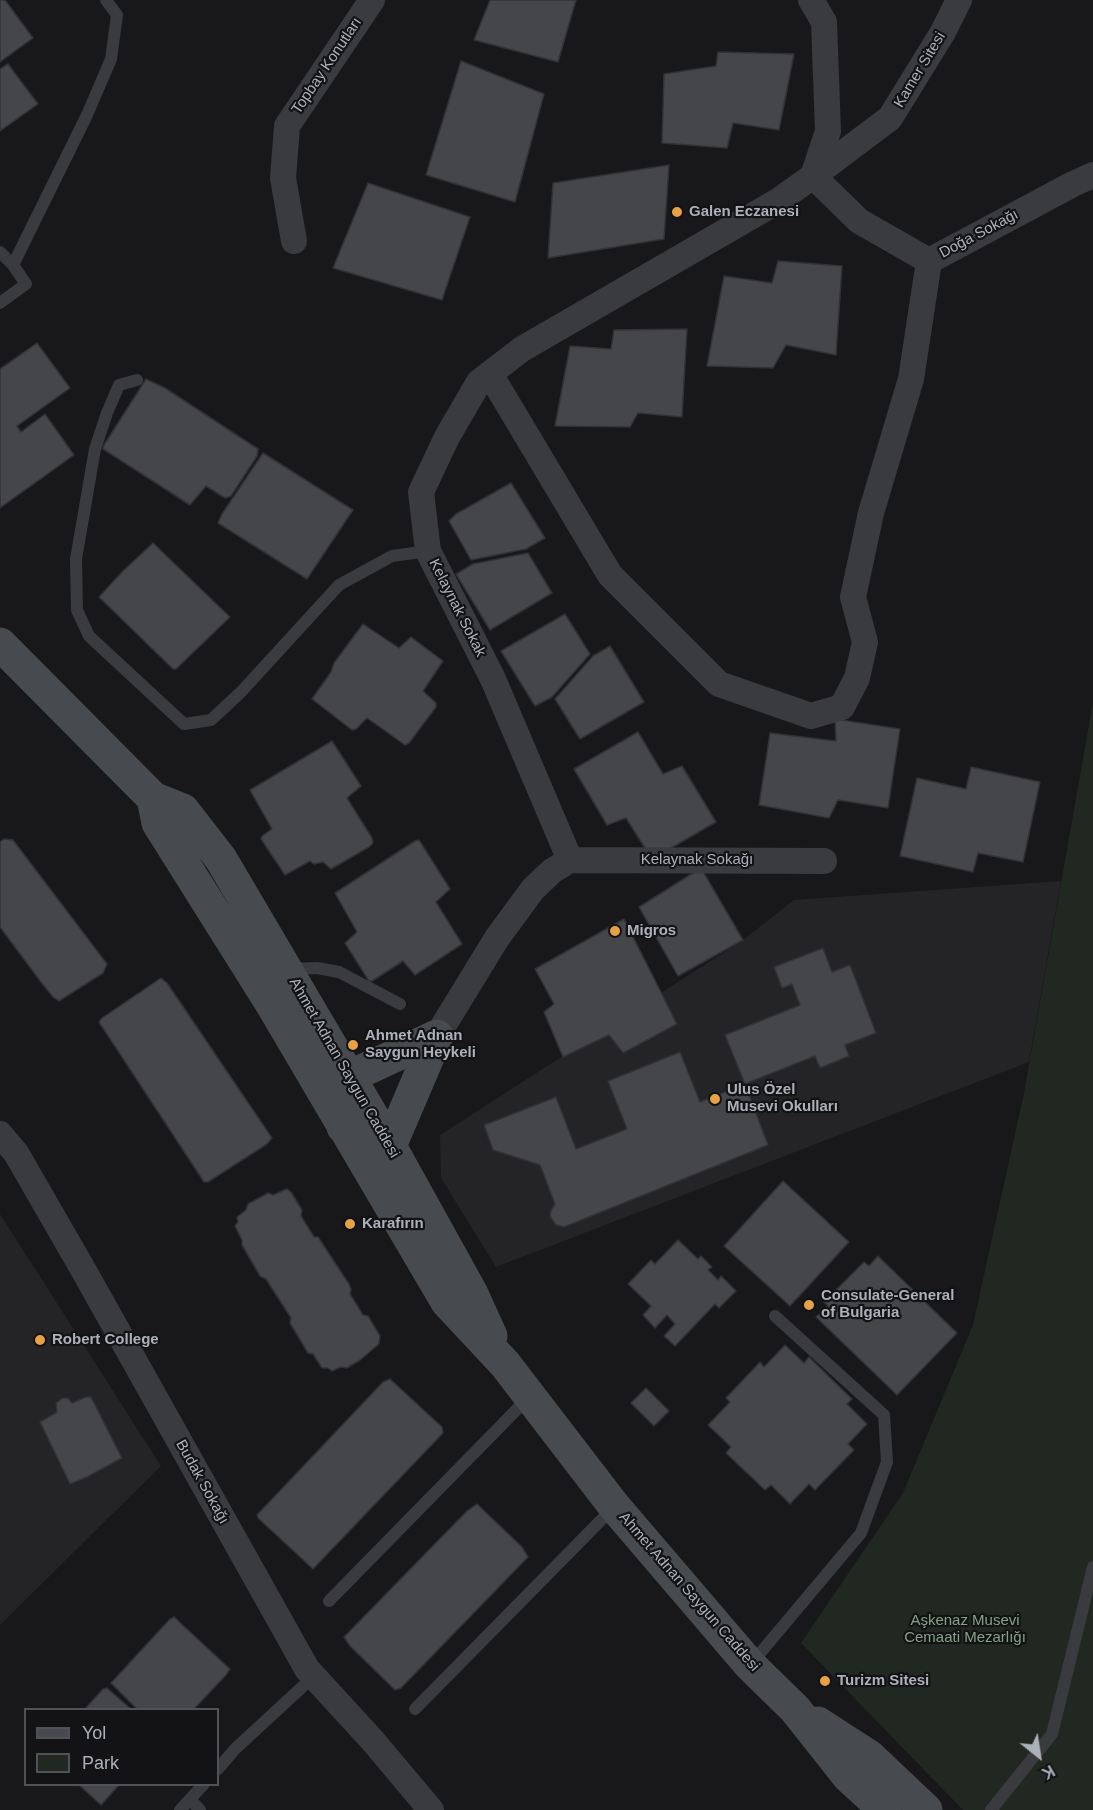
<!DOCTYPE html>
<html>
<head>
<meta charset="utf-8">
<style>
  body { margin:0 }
  #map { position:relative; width:1093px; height:1810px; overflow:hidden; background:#18181a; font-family:Arial,sans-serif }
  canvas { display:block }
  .legend { position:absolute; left:24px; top:1708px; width:195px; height:78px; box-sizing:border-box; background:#131315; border:2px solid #505257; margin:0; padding:8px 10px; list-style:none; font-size:18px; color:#abb0b9 }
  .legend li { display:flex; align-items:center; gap:12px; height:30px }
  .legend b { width:30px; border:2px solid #505257 }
  .north { position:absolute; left:1009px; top:1726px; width:60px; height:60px; -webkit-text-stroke:4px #131315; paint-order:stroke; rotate:150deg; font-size:16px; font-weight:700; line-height:24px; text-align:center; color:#abb0b9 }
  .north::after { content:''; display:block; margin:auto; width:21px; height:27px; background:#abb0b9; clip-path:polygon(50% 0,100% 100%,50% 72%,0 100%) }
</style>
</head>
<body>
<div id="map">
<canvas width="1093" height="1810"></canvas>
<ul class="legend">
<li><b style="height:8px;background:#474a4e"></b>Yol</li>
<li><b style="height:16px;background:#202821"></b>Park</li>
</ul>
<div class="north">K</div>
</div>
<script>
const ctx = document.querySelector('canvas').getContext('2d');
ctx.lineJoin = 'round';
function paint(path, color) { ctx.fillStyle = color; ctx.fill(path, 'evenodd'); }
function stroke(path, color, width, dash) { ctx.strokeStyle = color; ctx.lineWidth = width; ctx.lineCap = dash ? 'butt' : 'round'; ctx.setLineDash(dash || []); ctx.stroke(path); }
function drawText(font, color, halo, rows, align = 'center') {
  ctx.font = font + ' Arial,sans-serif'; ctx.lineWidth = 4.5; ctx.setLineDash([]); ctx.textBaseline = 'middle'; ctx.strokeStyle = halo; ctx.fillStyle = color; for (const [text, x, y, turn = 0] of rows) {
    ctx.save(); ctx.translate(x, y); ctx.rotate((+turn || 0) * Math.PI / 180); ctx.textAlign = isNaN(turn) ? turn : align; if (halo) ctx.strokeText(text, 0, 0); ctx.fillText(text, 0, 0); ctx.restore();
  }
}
paint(new Path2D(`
  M1061 881 1029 1062 496 1267 441 1178 440 1135 743 940 794 900Z
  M0 1214 161 1466 0 1625Z`), '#242427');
paint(new Path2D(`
  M1093 702V1810H963L801 1643 903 1493 973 1325 1024 1093Z`), '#202821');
const building = new Path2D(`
  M0 0H5L33 38 0 62Z
  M490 0H576L558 62 474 40Z
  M718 52 794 54 779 130 733 123 727 148 662 143 664 74 716 66Z
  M461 61 544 94 515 202 426 175Z
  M8 64 38 104 0 131V69Z
  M669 165 664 239 548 258 553 183Z
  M368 183 470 217 442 300 333 268Z
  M778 261 842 266 836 355 786 345 773 368 707 366 724 276 772 283Z
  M687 329 682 417 638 413 630 427 555 426 570 346 611 349 614 330Z
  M37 343 70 388 17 426 21 432 45 414 74 455 0 508V369Z
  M146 379 165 388 258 449 257 456 231 496 225 498 206 486 190 505 103 449 104 445Z
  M263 453 353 510 307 579 218 523 222 514Z
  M511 483 545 538 526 549 471 560 449 521 456 514Z
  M153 543 230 617 176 669H173L99 597 123 571Z
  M528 553 552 593 490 630 456 574 473 564Z
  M565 614 590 654 552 697 535 706 501 651Z
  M363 624 399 648 411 637 443 661 423 691 436 703V707L409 743 405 745 367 718 356 729 352 730 312 699 331 672 334 663Z
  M610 646 644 702 580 739 555 699 593 656Z
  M835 719 900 729 888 808 838 800 829 818 759 805 770 733 836 741Z
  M638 732 663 774 682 766 716 822 652 859 626 818 607 825 574 769Z
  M332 741 361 786 347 798 372 838 373 843 369 847 331 869 323 862 314 864 310 861 285 875 261 839 262 836 272 829 250 790Z
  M971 767 1040 782 1023 862 978 853 973 872 900 856 917 778 966 789Z
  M4 839 13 840 107 964 103 973 59 1001 53 997 41 982 0 927V842Z
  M419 840 450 889 436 902 462 944 415 975 403 961 372 981H369L345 943 357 932 335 893 415 841Z
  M701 868 743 940 678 976 639 907Z
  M624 919 677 1024 623 1053 609 1035 563 1057 544 1012 554 1004 535 969Z
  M823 948 832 972 850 965 876 1033 845 1045 849 1056 820 1068 815 1056 745 1084 725 1035 800 1005 792 984 782 988 774 967Z
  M161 978 167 983 272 1138 267 1144 208 1182H204L99 1022 102 1018Z
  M680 1052 700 1102 745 1084 768 1145 564 1227 556 1225 550 1216 551 1210 555 1204 540 1165 493 1150 484 1125 556 1097 576 1149 627 1129 608 1081Z
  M783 1181 849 1242 790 1306 724 1246Z
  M287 1189 291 1192 302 1210 301 1216 314 1237H318L349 1284 351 1289 350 1294 363 1315 368 1316 380 1336 379 1344 360 1360 347 1368 341 1367 332 1371 328 1368H322L313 1354 308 1353 290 1323 291 1318 266 1279 260 1276 242 1245V1240L235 1226 238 1222 237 1217 246 1210 248 1204 268 1193 273 1195Z
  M678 1240 698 1259 701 1256 712 1267 708 1270 718 1280 721 1276 736 1291 719 1308 715 1304 675 1346 664 1336 675 1324 667 1315 655 1328 643 1315 651 1306 628 1284 651 1260 655 1264Z
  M878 1256 957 1333 897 1395 816 1317 828 1306 824 1302 864 1262 869 1266Z
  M785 1345 804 1363 809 1357 852 1399 847 1404 867 1424 848 1444 854 1450 815 1490 809 1484 790 1504 771 1485 765 1490 726 1453 731 1447 708 1425 730 1402 726 1398 760 1362 764 1367Z
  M390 1379 442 1427 443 1433 313 1569 258 1518 257 1515 383 1382Z
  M646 1388 669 1411 654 1426 631 1403Z
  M86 1397H91L122 1458 87 1477 70 1484 40 1422 57 1412 56 1403 63 1398H68L72 1403Z
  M477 1504 522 1547 528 1557 401 1688 395 1690 350 1646 344 1637 467 1511Z
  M174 1617 230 1669 226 1675 193 1710H138L111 1683 169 1620Z
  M107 1688 132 1710H84L103 1689Z
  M78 1784H120L101 1805Z`);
paint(building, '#45464a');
stroke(building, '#323236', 1.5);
stroke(new Path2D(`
  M0 252 13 265 87 115 111 59 117 15 106 0
  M0 303 26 284 13 265
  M137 380 119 385 107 413 95 449 76 559 77 610 89 636 184 724 211 720 241 692 339 585 392 556 428 551
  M289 969 317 968 339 972 400 1004
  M329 1601 529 1397
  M751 1664 861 1533 887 1462 884 1415 775 1316
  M415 1709 614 1507
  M218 1769 235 1749 313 1677
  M190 1799 200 1810
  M180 1810 204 1784
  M991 1810 1052 1734 1093 1567`), '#393b3f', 12);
stroke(new Path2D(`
  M959 0 943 32 890 118 813 176 859 221 929 261 1073 184 1093 175
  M294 241 283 178 287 126 372 0
  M490 374 610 575 719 684 811 716 842 707 857 678 865 642 853 597 871 513 911 379 929 261
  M570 860 824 861
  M437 1036 497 938 533 889 552 871 570 860 493 679 428 551 421 492 447 437 479 382 522 349 778 201 813 176 828 131 824 22 811 0
  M0 1134 16 1153 84 1271 307 1669 373 1741 431 1810`), '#393b3f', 26);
stroke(new Path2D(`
  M0 644 153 798 183 810 221 859 390 1146 472 1294 491 1336
  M153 798 158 823 271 1003 447 1302 505 1364 614 1506 750 1665 795 1709 848 1776 885 1810
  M437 1036 390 1146 343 1127 351 1076Z
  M818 1723 869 1756 926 1810`), '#474a4e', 33);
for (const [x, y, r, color] of [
  [677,212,6,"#e6a244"],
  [615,931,6,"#e6a244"],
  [353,1045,6,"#e6a244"],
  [715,1099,6,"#e6a244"],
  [350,1224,6,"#e6a244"],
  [809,1305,6,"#e6a244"],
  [40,1340,6,"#e6a244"],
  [825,1681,6,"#e6a244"]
]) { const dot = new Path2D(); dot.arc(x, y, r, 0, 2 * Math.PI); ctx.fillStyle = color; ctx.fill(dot); stroke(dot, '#131315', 2); }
drawText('15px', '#abb0b9', '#131315', [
  ["Topbay Konutları",327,66,-56],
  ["Kamer Sitesi",920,70,-59],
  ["Doğa Sokağı",979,234,-28],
  ["Kelaynak Sokak",457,608,63],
  ["Kelaynak Sokağı",697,860],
  ["Ahmet Adnan Saygun Caddesi",344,1068,60],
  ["Budak Sokağı",202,1482,61],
  ["Ahmet Adnan Saygun Caddesi",689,1592,49]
]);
drawText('bold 15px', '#abb0b9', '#131315', [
  ["Galen Eczanesi",689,212],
  ["Migros",627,931],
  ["Ahmet Adnan",365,1036],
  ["Saygun Heykeli",365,1053],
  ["Ulus Özel",727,1090],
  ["Musevi Okulları",727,1107],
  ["Karafırın",362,1224],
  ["Consulate-General",821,1296],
  ["of Bulgaria",821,1313],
  ["Robert College",52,1340],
  ["Turizm Sitesi",837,1681]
], 'left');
drawText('15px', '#84a284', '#131315', [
  ["Aşkenaz Musevi",965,1621],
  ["Cemaati Mezarlığı",965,1638]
]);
</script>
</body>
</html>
